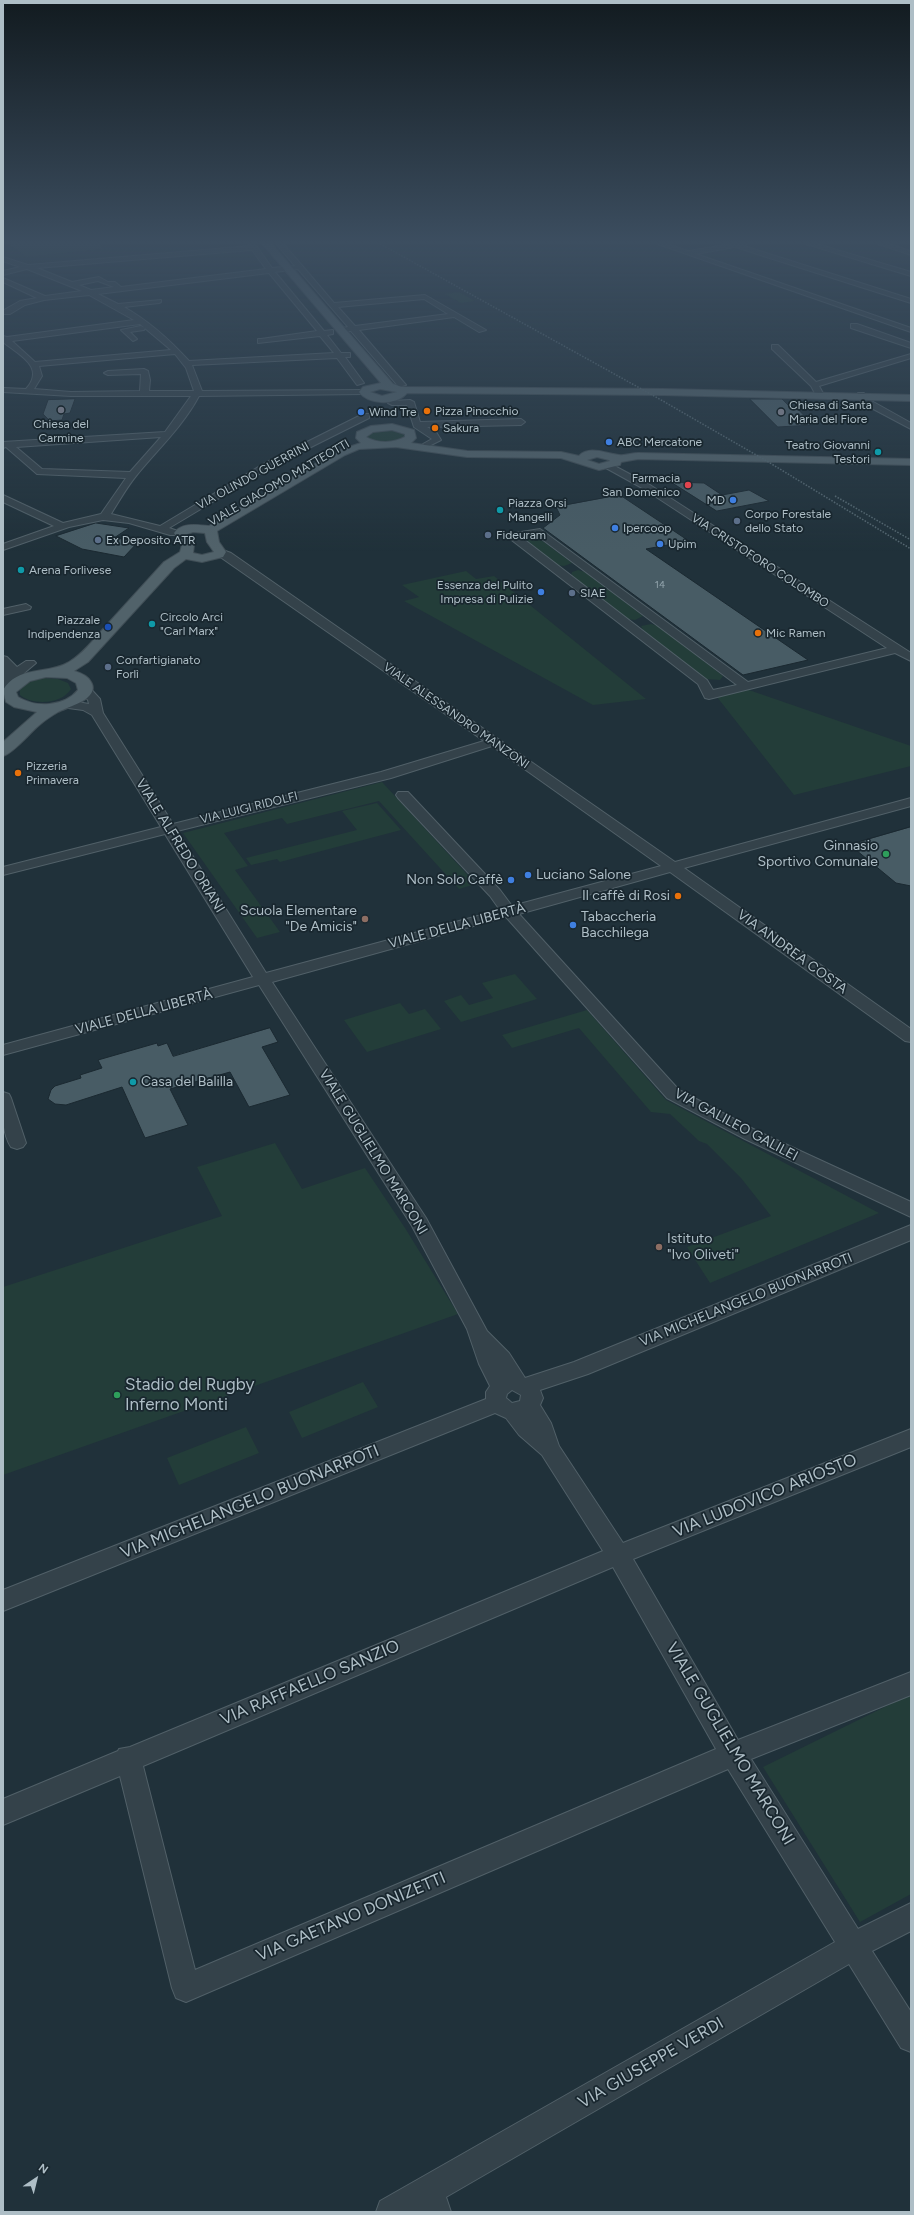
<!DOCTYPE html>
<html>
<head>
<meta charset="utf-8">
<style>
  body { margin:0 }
  #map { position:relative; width:914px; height:2215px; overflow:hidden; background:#20313a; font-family:Figtree,sans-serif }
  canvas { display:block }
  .frame { position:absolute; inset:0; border:4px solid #aebec6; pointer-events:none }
  .north { position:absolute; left:16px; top:2159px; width:40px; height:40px; -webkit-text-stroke:3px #19272f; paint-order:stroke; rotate:35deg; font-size:11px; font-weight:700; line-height:16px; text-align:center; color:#aebec6 }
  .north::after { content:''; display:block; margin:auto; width:14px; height:18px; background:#aebec6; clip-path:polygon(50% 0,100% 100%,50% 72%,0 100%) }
</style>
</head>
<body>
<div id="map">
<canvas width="914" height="2215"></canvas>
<div class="frame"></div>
<div class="north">N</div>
</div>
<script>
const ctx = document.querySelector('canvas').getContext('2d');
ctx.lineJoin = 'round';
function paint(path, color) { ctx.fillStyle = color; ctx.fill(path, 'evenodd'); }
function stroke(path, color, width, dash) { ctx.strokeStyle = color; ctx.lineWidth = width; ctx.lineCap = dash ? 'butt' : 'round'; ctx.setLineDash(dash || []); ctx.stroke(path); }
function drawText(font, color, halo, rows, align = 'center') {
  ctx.font = font + ' Figtree,sans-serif'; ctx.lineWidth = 3.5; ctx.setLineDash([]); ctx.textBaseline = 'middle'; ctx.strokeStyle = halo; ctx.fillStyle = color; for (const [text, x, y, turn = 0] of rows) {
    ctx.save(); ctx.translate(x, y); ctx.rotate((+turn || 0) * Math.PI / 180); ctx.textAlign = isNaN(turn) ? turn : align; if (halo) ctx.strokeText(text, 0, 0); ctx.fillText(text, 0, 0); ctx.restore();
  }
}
paint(new Path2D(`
  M11 241H97L103 249 27 257 11 246Z
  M459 292 475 301 461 303 445 294Z
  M392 430 402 432 405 436 404 438C393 443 376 446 367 437L371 432Z
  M531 534 537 537 572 563 564 566 557 565 522 538Z
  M578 570 585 572 643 616 635 620 628 619 571 576 572 572Z
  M466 571 476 579 494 576 646 699 593 705 404 601 419 597 402 585Z
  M651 624 658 626 723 676 720 680 705 679 643 630 641 626Z
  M43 678 58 679 68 683 71 689C62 704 33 706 20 695V688L29 682Z
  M746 689 911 746V766L794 795 717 697Z
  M382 782 476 884 459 889 379 801 287 824 282 818 224 833 248 866 235 870 280 932 257 938 183 833Z
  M377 803 401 830 280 862 277 859 251 865 246 858 357 830 342 811Z
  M515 974 537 999 461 1022 444 1001 461 995 469 1005 493 998 482 983Z
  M400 1003 409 1014 425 1009 441 1029 367 1052 344 1020Z
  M587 1010 666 1100 879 1213 710 1283 687 1247 771 1216 741 1178 707 1144 699 1141 670 1114 651 1112 579 1028 512 1048 502 1035Z
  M275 1143 302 1189 365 1168 405 1228 458 1314 3 1475V1287L222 1216 197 1167Z
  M363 1382 378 1407 302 1438 289 1412Z
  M246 1427 259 1453 179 1485 167 1458Z
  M911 1694V1894L860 1922 763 1767Z`), '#233d39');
const building = new Path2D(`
  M75 399 70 413 64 414 62 420 50 421 43 414 48 400Z
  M750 399H782L789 406H795L813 425 778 427Z
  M671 482 704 483 722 495 749 490 769 501 717 511Z
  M620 495 689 541 646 549 808 660 743 675 543 528 560 515 556 507Z
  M96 523 129 528 114 538 139 541 124 557 82 549 56 536Z
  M911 827V886L896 883 856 850 859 842Z
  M270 1028 278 1042 262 1047 290 1095 249 1107 230 1072 170 1089 188 1125 145 1138 122 1087 66 1105 55 1104 48 1099 51 1090 55 1086 81 1078 80 1075 102 1068 98 1060 157 1043 158 1046 167 1043 173 1056Z`);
paint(building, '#485c65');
stroke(building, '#1b2931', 1);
const minor = new Path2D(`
  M246 241H253L272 268 295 266 274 241H281L334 303 425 295 486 330 479 332 454 317 359 330 406 385 399 387 351 331 342 332V328L348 327 298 269 275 272 324 331 333 330V334L327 335 341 353H350V357H345L364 383 357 385 337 358 192 365 202 391 364 390 368 392 364 394 199 396C183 426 158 449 136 476 127 487 119 501 111 514L160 526 265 463 363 414H369V418L271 467 169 528 178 531V535H170L129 523 103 520 69 527 3 550V544L54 526 3 502V495L63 523 101 514 126 478 37 474 6 447 3 448V442L165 432 191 396H71L3 392V388L26 389C46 367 19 355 3 342V336L7 337 134 320 89 295 44 300 25 305 10 314H4V310L20 301 37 298 3 282V278L45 296 82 291 27 269 3 275V271L20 267 3 261V257L28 265 250 246ZM252 250 266 269 121 287 115 282H108L99 277 72 282 37 268ZM269 273 317 331 261 339H258V343L320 336 334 353 189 361C169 339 149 321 124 307L159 303 161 302V300L118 304 98 294ZM98 281 114 287 91 290 79 285ZM424 299 448 314 355 326 338 307ZM140 324 171 350 35 362 12 341ZM175 354 186 368 194 391H149L150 380 148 371 144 369 108 371 104 373 108 375 141 374 140 391 71 392 34 389 42 376 39 366ZM161 437 130 472 42 469 16 447Z
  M649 241H659L688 251 744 242 747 244 744 246 911 299V303L735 247 696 254 911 328V332Z
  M796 241H807L911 272V276Z
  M869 241H880L911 251V255Z
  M851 324H857L911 343V348L851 328Z
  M141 326 145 328 144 330 130 332 137 339 133 341 121 330Z
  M772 345H778L816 382 911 354V358L819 386 824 395 820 397H817L811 386 772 349Z
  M858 393H864L868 399 911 423V429L862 403 857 395Z
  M410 400 414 402 420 422 521 419 525 422 521 425 427 427 436 432 441 440 427 447 423 444 432 439 414 427 407 405H392L388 403 392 401Z
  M609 463 650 485 911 653V661L895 653 709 699 705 698 698 684 509 538V534L540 529 748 682 887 648 644 489 606 468 604 466ZM535 534 737 685 713 690 707 680 521 537Z
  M220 549 231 553 675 862 911 798V806L684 868 911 1029V1042L905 1041 670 872 519 914 679 1090 757 1131 911 1202V1217L745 1139 667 1098 506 917 272 982 426 1218 487 1331 509 1353 525 1378 574 1362 911 1225V1240L588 1374 540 1390 543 1398 540 1405 551 1423 559 1446 623 1543 911 1429V1447L633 1559 738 1740 911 1672V1695L751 1759 858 1929 911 1903V1931L872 1951 911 2012V2052L901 2048 849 1964 446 2197 451 2212H376L380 2201 835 1942 728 1769 186 2002 176 1998 172 1988 120 1776 3 1825V1799L118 1751 119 1749 130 1747 603 1551 542 1455 519 1435 506 1418 495 1413 3 1611V1590L486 1399V1392L490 1386 479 1364 467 1329 412 1226 259 985 3 1055V1045L253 977 165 834 3 875V867L161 827 92 715 83 710 61 707 59 704 65 700 89 704 88 700 79 690 81 687H89L100 699 103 713 173 824 381 772 484 741 216 554V550ZM492 746 661 866 512 906 500 890 408 792H398L396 795 398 798 490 896 500 910 266 973 177 831 391 778ZM512 1390 521 1395 520 1401 512 1403 506 1398 507 1394ZM613 1567 716 1749 195 1970 143 1766Z
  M26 604 31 607 30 609 3 615V609Z
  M3 656 7 657 17 667 26 661H34L36 663 23 674 28 680 26 682H18L15 679 7 690 3 691Z
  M3 1092 9 1094 11 1098 26 1143 23 1147 17 1149 11 1147C1 1131 3 1111 3 1092Z`);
const major = new Path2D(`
  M260 241H269L393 384 402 387 663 389 911 395V401L663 395 407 393C396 406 369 405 359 392L363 387 381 383ZM380 389 397 392 382 396 370 392Z
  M392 424 414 430 416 438 411 443 467 451 561 452 579 456C589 445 607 454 619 455 625 456 632 453 638 453L911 459V465L638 459 621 462 620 465 599 470 561 458 467 457 396 447 359 449 345 455 217 531 219 542 226 552 223 557 202 562 186 559 174 568 88 662 74 671C81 673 88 676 91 682 101 699 67 707 58 712 53 715 48 718 43 722 32 730 14 753 3 756V742L37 712 14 707 6 702 3 690C18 665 47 675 69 662 83 654 93 640 104 628 124 606 144 584 164 562L180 552 182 545 174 533C182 522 198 525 209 526L337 451 361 443 356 438 357 432 371 426ZM392 430 405 434V437C394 443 378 444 366 437L373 432ZM597 457 609 460 610 461 599 464 587 460ZM193 532 205 533 207 542 214 552 202 555 193 553 194 545 187 534ZM46 677 67 678 76 683 78 690C64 707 36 708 18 697L16 692 30 681Z`);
stroke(minor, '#516068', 2);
stroke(major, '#404e56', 2);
paint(minor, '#34424a');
paint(major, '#51626a');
stroke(new Path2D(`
  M375 241 663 401 770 463 911 549
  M835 496 911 540`), '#556871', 1.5, [1.5, 1.5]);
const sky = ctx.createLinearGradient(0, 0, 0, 552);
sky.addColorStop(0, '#121b20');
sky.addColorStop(0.44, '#3c4e60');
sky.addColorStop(1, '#3c4e6000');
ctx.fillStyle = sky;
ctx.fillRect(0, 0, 914, 552);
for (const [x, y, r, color] of [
  [61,410,4,"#6b7280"],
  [427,411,4,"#e8710a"],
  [361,412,4,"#3f7fe0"],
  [781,412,4,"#6b7280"],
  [435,428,4,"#e8710a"],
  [609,442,4,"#3f7fe0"],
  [878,452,4,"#0f9aa8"],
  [688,485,4,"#e0444e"],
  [733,500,4,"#3f7fe0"],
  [500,510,4,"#0f9aa8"],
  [737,521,4,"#5c6f8a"],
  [615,528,4,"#3f7fe0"],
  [488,535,4,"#5c6f8a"],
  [98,540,4,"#5c6f8a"],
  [660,544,4,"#3f7fe0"],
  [21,570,4,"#0f9aa8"],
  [541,592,4,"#3f7fe0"],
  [572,593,4,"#5c6f8a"],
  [152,624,4,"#0f9aa8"],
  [108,627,4,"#1a4fb4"],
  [758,633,4,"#e8710a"],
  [108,667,4,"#5c6f8a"],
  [18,773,4,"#e8710a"],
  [886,854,4,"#2e9e5b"],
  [528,875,4,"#3f7fe0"],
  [511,880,4,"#3f7fe0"],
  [678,896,4,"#e8710a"],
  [365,919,4,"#8d6e63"],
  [573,925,4,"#3f7fe0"],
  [133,1082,4,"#0f9aa8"],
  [659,1247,4,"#8d6e63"],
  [117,1395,4,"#2e9e5b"]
]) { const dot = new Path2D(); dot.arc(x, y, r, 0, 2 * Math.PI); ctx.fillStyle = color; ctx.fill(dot); stroke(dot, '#19272f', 1.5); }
drawText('10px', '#94a6ae', null, [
  ["14",660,585]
]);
drawText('12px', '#aebec6', '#19272f', [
  ["Chiesa di Santa",789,405],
  ["Maria del Fiore",789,419],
  ["Pizza Pinocchio",435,411],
  ["Wind Tre",369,412],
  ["Chiesa del",61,424,"center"],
  ["Carmine",61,438,"center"],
  ["Sakura",443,428],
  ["ABC Mercatone",617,442],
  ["Teatro Giovanni",870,445,"right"],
  ["Testori",870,459,"right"],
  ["Farmacia",680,478,"right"],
  ["San Domenico",680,492,"right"],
  ["MD",725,500,"right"],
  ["Piazza Orsi",508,503],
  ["Mangelli",508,517],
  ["Corpo Forestale",745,514],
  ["dello Stato",745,528],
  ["Ipercoop",623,528],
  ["Fideuram",496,535],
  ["Ex Deposito ATR",106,540],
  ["Upim",668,544],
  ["Arena Forlivese",29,570],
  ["Essenza del Pulito",533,585,"right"],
  ["Impresa di Pulizie",533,599,"right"],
  ["SIAE",580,593],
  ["Circolo Arci",160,617],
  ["\"Carl Marx\"",160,631],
  ["Piazzale",100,620,"right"],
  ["Indipendenza",100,634,"right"],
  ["Mic Ramen",766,633],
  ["Confartigianato",116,660],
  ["Forlì",116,674],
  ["Pizzeria",26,766],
  ["Primavera",26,780]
], 'left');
drawText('12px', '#aebec6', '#19272f', [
  ["VIA OLINDO GUERRINI",253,476,-29],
  ["VIALE GIACOMO MATTEOTTI",279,483,-30],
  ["VIA CRISTOFORO COLOMBO",760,561,33],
  ["VIALE ALESSANDRO MANZONI",456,716,35],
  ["VIA LUIGI RIDOLFI",249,808,-14]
]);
drawText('14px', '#aebec6', '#19272f', [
  ["VIALE ALFREDO ORIANI",180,846,58],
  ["VIALE DELLA LIBERTÀ",457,926,-15],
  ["VIA ANDREA COSTA",792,952,36],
  ["VIALE DELLA LIBERTÀ",144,1012,-15],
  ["VIA GALILEO GALILEI",736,1125,28],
  ["VIALE GUGLIELMO MARCONI",373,1152,58],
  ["VIA MICHELANGELO BUONARROTI",746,1300,-22]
]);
drawText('14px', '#aebec6', '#19272f', [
  ["Ginnasio",878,846],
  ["Sportivo Comunale",878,862],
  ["Luciano Salone",536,875,"left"],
  ["Non Solo Caffè",503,880],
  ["Il caffè di Rosi",670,896],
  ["Scuola Elementare",357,911],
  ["\"De Amicis\"",357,927],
  ["Tabaccheria",581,917,"left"],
  ["Bacchilega",581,933,"left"],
  ["Casa del Balilla",141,1082,"left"],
  ["Istituto",667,1239,"left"],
  ["\"Ivo Oliveti\"",667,1255,"left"]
], 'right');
drawText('17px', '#aebec6', '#19272f', [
  ["Stadio del Rugby",125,1385],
  ["Inferno Monti",125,1405]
], 'left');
drawText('17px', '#aebec6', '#19272f', [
  ["VIA LUDOVICO ARIOSTO",765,1496,-22],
  ["VIA MICHELANGELO BUONARROTI",250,1502,-22],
  ["VIA RAFFAELLO SANZIO",310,1683,-23],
  ["VIALE GUGLIELMO MARCONI",730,1744,59],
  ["VIA GAETANO DONIZETTI",351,1917,-23],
  ["VIA GIUSEPPE VERDI",651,2063,-30]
]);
</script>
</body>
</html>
